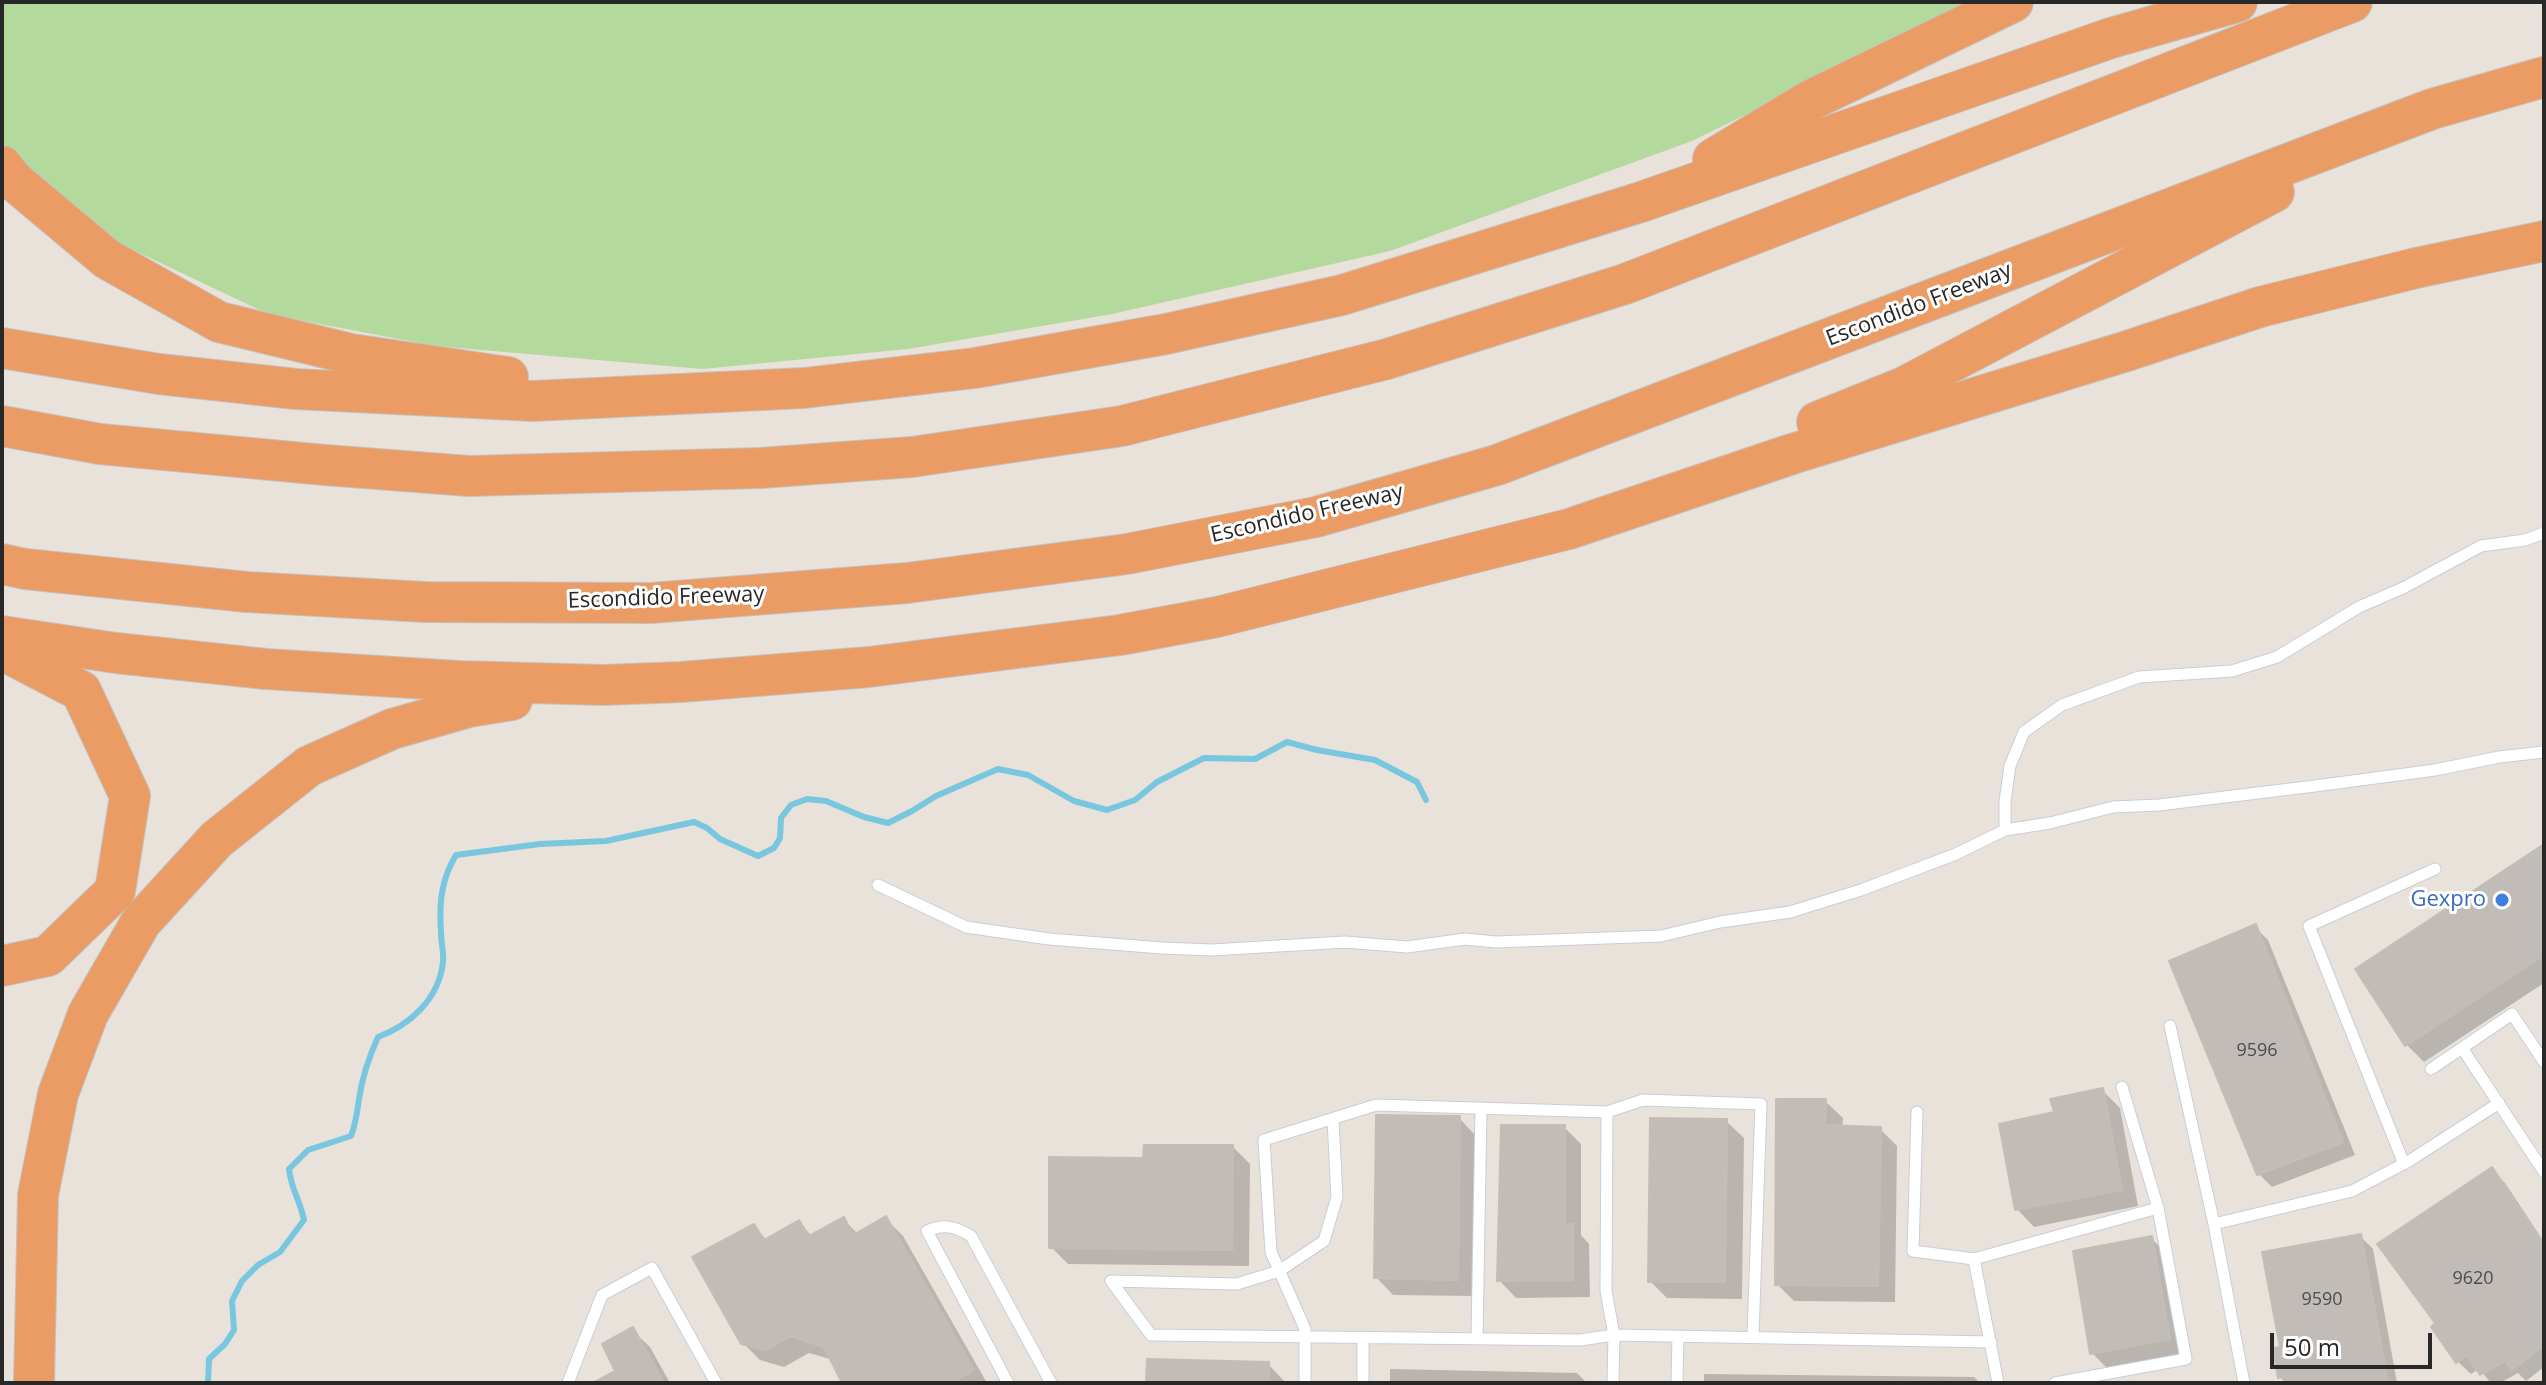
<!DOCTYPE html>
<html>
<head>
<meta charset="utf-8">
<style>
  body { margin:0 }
  #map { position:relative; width:2546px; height:1385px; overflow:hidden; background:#e9e2db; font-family:"Open Sans",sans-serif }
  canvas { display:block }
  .frame { position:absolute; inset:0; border:4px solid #282828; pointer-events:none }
  .scale { position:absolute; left:2270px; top:1333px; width:162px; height:36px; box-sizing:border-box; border:4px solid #282828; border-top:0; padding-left:10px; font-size:24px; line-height:28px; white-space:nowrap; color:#282828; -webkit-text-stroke:6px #fff; paint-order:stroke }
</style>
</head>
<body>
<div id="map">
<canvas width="2546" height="1385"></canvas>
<div class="frame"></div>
<div class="scale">50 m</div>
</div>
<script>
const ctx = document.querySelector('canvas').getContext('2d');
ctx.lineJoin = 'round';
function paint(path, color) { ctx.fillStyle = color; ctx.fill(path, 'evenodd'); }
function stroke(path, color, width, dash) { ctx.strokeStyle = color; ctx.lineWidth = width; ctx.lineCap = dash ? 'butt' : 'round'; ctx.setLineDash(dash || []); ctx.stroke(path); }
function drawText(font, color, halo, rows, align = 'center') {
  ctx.font = font + ' "Open Sans",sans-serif'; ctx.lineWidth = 6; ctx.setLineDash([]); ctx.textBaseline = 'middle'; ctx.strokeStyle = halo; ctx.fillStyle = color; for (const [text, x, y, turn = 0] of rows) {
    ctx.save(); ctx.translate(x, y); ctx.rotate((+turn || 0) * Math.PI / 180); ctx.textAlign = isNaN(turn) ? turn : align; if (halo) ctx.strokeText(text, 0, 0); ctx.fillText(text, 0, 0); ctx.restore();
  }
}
paint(new Path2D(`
  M2 2H1975L1692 141 1390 251 1112 314 908 349 702 369 435 346 268 314 89 229 2 143Z`), '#b3d99d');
paint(new Path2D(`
  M2544 847V983L2424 1062 2407 1045 2357 969Z
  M2255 927 2268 940 2355 1155 2272 1187 2259 1174Z
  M2102 1090 2120 1108 2138 1206 2034 1227 2017 1209 2056 1114Z
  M1825 1101 1843 1118 1842 1128 1880 1129 1897 1146 1895 1302 1794 1301 1777 1284Z
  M1459 1118 1476 1136 1475 1296 1393 1295 1376 1277Z
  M1726 1121 1744 1138 1742 1299 1667 1298 1650 1281Z
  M1564 1127 1581 1144V1235L1589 1244 1590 1297 1516 1298 1499 1280Z
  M1233 1147 1250 1164 1249 1266 1068 1264 1051 1247 1145 1160Z
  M2492 1170 2505 1183 2544 1242V1367L2526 1381 2518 1373 2500 1383H2491L2479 1369 2471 1374 2458 1362 2434 1327Z
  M843 1219 858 1234 886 1219 903 1236 987 1383H845L833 1360 809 1353 784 1367 760 1360 742 1342 753 1226 767 1240 799 1223 812 1236Z
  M2360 1236 2373 1249 2397 1383H2286L2280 1377 2282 1349Z
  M2151 1238 2169 1256 2186 1356 2109 1370 2092 1353Z
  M632 1330 650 1347 670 1383H597L618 1372Z
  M1268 1364 1286 1383H1148Z
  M1390 1369 1577 1373 1587 1383H1390Z
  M1704 1374 1974 1377 1980 1383H1704Z`), '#0003');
stroke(new Path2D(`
  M208 1383 209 1359 225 1344 234 1330 232 1301 242 1281 258 1265 280 1252 304 1220C300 1200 291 1189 289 1169L308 1150 351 1136C356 1123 357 1113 359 1099 362 1078 369 1057 378 1037 410 1025 439 999 443 962 444 953 441 942 441 932 439 903 441 880 456 855L540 844 606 841 694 822 707 828 720 839 758 856 774 848 780 838 781 818 791 805 807 799 826 801 864 817 888 823 912 811 936 796 998 769 1028 775 1074 801 1107 810 1135 800 1157 782 1204 758 1255 759 1287 742 1317 750 1375 760 1417 782 1426 800`), '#79c6df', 6);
const building = new Path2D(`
  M2544 844V955L2405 1046 2355 969Z
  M2256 924 2343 1142 2257 1175 2169 961Z
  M2103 1088 2122 1190 2015 1210 1999 1124 2054 1112 2050 1099Z
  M1776 1099H1826L1825 1125 1881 1127 1878 1286 1775 1285Z
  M1376 1115 1460 1116 1458 1280 1374 1278Z
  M1650 1118 1727 1119 1725 1282H1648Z
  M1501 1125H1565V1224H1573V1280L1497 1281Z
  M1144 1145H1233L1232 1250 1049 1248V1157L1143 1158Z
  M2492 1167 2544 1245V1345L2512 1370 2505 1361 2480 1375 2467 1355 2456 1363 2431 1327 2435 1323 2377 1244Z
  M886 1216 974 1370 951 1383H842L824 1347 791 1336 766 1350 741 1344 692 1257 754 1224 764 1240 799 1220 809 1236 844 1217 853 1235Z
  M2361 1234 2388 1383H2288L2286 1377 2278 1378 2273 1348 2280 1347 2262 1252Z
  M2152 1236 2170 1339 2090 1354 2073 1251Z
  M633 1327 664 1383H593L615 1371 602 1344Z
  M1147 1359 1269 1362V1383H1146Z`);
paint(building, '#c1bcb8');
stroke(building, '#c3beb5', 2);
const service = new Path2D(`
  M2005 830V801L2010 766 2024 732 2062 705 2139 677 2232 671 2277 657 2359 607 2403 588 2481 546 2525 540 2544 533
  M878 885 966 927 1049 939 1162 948 1212 950 1345 942 1407 947 1465 939 1496 942 1661 936 1720 922 1790 912 1861 890 1956 854 2005 830 2050 823 2113 807 2159 805 2315 786 2435 770 2499 757 2544 752
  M2170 1026 2214 1224 2244 1383
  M2544 1062 2512 1014 2462 1048 2544 1172
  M2431 1069 2462 1048
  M1607 1112 1606 1291 1614 1335 1613 1383
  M1917 1112 1913 1251 1974 1259 1998 1383
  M1333 1119 1337 1197 1324 1241 1279 1271 1237 1284 1111 1281 1151 1335 1580 1340 1614 1335 1991 1342
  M2404 1164 2309 926 2435 869
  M2214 1224 2352 1191 2409 1161 2499 1103
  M1974 1259 2158 1208 2122 1087
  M1477 1339 1481 1108
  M568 1383 602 1295 652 1268 716 1383
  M1008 1383 927 1231C944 1223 956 1227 971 1236L1051 1383
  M1305 1383V1329L1271 1252 1264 1140 1376 1105 1607 1112 1643 1100 1761 1104 1753 1336
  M1363 1383V1337
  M1677 1383 1678 1336
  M2055 1383 2186 1359 2158 1208`);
const motorway = new Path2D(`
  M1713 159 1811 100 2013 2
  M2 166 13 180 107 259 219 322 351 354 508 377
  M2 348 159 374 296 389 533 401 804 388 975 368 1166 334 1342 295 1641 202 2111 38 2237 2
  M1817 422 1904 387 2274 192
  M2 426 100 444 325 465 469 476 760 468 912 457 1122 426 1387 359 1625 284 2352 2
  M2 564 25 569 247 592 425 602 651 603 907 583 1127 554 1316 517 1497 465 2432 109 2544 77
  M2 636 116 653 266 669 459 681 603 685 681 682 869 667 1120 635 1217 617 1569 529 1792 454 2127 351 2260 307 2416 268 2544 241
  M2 650 81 691 130 796 115 891 48 956 2 966
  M34 1383 38 1195 58 1094 88 1014 141 922 217 839 309 766 392 729 469 707 512 700`);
stroke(service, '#c9cdd8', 13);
stroke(motorway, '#c3c3c3', 42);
stroke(service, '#fff', 11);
stroke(motorway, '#ea9c64', 40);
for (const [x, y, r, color] of [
  [2502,900,8,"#3f7fe0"]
]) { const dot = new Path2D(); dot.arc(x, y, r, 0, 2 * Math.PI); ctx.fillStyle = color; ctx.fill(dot); stroke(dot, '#fff', 3); }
drawText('18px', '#4e4d4c', null, [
  ["9596",2257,1051],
  ["9620",2473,1279],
  ["9590",2322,1300]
]);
drawText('22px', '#282828', '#fff', [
  ["Escondido Freeway",1919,305,-21],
  ["Escondido Freeway",1307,514,-13],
  ["Escondido Freeway",666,598,-2]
]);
drawText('22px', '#366cbe', '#fff', [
  ["Gexpro",2486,900]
], 'right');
</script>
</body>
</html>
